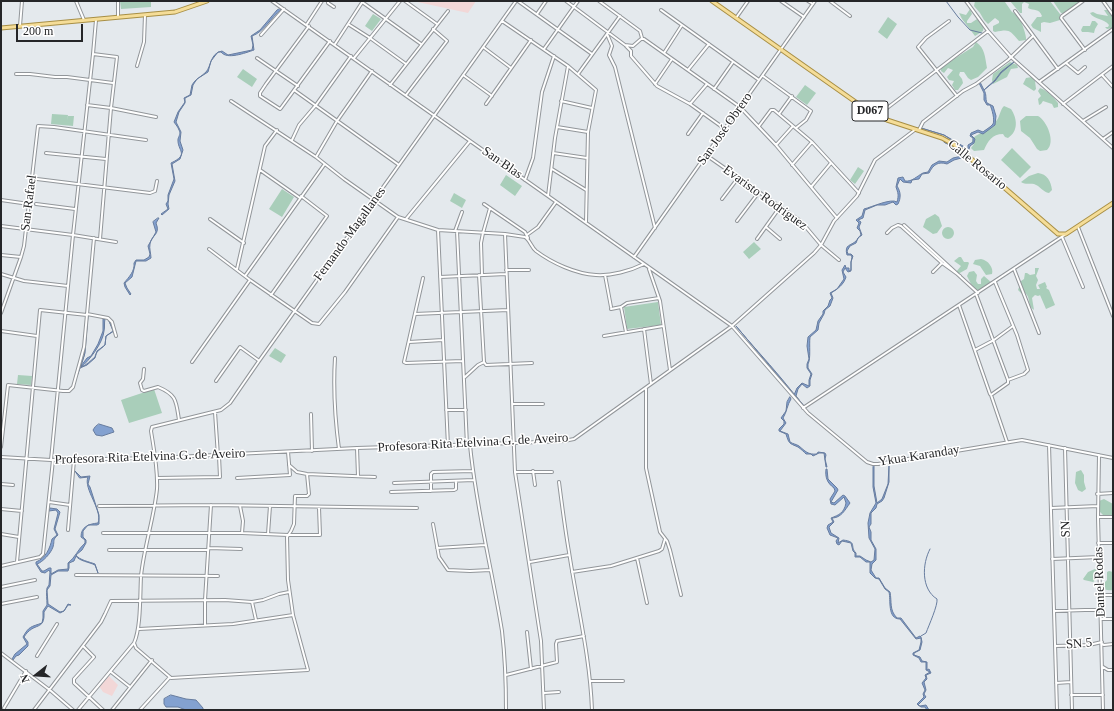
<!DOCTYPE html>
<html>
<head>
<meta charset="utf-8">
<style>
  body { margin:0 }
  #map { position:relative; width:1114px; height:711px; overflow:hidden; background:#e4e9ed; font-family:"Times New Roman",serif }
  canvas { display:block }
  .frame { position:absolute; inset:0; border:2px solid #252628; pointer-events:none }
  .north { position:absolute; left:16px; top:655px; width:40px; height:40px; -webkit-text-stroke:3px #fff; paint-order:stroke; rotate:253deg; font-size:11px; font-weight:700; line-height:16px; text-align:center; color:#252628 }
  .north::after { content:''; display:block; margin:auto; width:14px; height:18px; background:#252628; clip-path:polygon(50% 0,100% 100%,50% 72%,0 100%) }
  .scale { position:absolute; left:16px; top:24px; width:67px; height:18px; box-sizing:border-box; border:2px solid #252628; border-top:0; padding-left:5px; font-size:12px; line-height:14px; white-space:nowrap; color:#252628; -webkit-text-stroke:3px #fff; paint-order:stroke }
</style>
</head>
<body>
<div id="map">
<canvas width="1114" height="711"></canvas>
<div class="frame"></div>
<div class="north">N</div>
<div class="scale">200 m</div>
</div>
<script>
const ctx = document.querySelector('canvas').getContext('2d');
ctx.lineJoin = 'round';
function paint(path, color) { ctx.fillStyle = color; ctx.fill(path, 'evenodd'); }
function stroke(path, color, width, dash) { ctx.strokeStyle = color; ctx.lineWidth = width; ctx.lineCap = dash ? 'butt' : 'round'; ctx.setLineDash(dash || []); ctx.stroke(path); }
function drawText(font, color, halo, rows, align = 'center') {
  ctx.font = font + ' "Times New Roman",serif'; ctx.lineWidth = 3; ctx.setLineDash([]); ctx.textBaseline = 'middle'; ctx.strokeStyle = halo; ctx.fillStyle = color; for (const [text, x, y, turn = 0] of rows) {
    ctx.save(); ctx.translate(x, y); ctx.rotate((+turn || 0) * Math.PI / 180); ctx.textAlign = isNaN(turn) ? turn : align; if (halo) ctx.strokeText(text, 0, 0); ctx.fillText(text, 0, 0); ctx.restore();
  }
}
paint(new Path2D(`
  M413 1H476L468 13Z
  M109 676 118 685 112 696 103 692 99 686Z`), '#f2d7d7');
paint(new Path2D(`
  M120 1H151V7L121 9Z
  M975 1 1005 2 1012 12 1019 16C1021 21 1027 36 1026 40L1019 41C1009 30 1010 29 995 32L993 31V26L999 23V21L995 18 988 24 984 20 980 13 974 6Z
  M1010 1H1050L1060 14V20L1050 23 1044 22 1041 23V32L1033 28 1031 25 1037 17H1041L1042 16C1039 8 1034 11 1028 8L1029 4 1024 2 1022 4V13H1020Z
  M1053 1H1085C1082 3 1079 4 1076 6 1070 9 1068 14 1061 13Z
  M970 9 972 14 967 21V23H971L977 19 984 25 983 31 975 36 962 19 959 13 966 15Z
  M1104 10H1108L1113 15V28L1107 29 1105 27H1108L1109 25C1104 18 1094 20 1090 13L1093 12 1097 14 1108 16Z
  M373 14 381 19 372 31 365 26Z
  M888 17 897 24 887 39 878 32Z
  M1092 21H1095L1098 24 1095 29 1094 33 1088 32H1082L1081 30 1083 26H1090Z
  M976 42C985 48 985 57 987 68L978 77 971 80 968 78 964 72H960L959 75 962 79 963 83 958 90H955L952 85 954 81 949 80 947 77 953 70 948 68 944 73 941 71V67L973 47Z
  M1010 62 1017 65 1018 68 1011 69 1007 77 993 84 992 80 993 74Z
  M243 69 257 79 252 87 237 77Z
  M1032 77 1035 81 1036 89 1034 91 1023 84 1026 78Z
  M805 85 816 93 807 105 796 97Z
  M1040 88C1047 90 1054 98 1058 103V107L1054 108 1052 104 1043 101 1041 104 1039 105 1038 99 1041 96 1038 91Z
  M1004 106 1011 109C1017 118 1019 131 1008 138L1005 137 1003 134C992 134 988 141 984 150L974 151 971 148 974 144 971 145 973 138C981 132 990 129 997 120 1000 116 1000 110 1004 106Z
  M52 114 68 115 67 120 68 116H74L73 126 51 124Z
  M1026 116H1038C1047 121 1056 142 1047 150L1040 151 1037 149 1030 138 1021 131 1020 121Z
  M1012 148 1031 167 1020 178 1001 160Z
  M858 167 864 171 855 184 850 180Z
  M1038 173C1047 174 1051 181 1052 190L1049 193C1043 192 1040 186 1034 184 1029 183 1026 185 1021 182L1029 176Z
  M506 175 522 186 515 196 500 185Z
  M282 189 294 197 282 217 269 209Z
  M454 193 466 200 462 208 450 201Z
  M935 214 939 217 942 226 937 233 933 234 923 227 926 219Z
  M942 233a6 6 0 1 1 12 0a6 6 0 1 1-12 0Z
  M754 242 761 249 749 259 743 252Z
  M959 257H961L964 262H968L969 263 967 269 958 274 956 272 961 266 954 261Z
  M981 259C988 260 994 268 992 274L986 275 980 266 973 264 975 260Z
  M1035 268H1039L1036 276 1038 280 1036 285 1037 289H1040L1038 285 1045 282 1047 287 1046 288 1049 290 1055 305 1046 309 1040 295 1044 293 1038 296 1035 295 1032 298 1034 310C1027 306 1031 297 1025 293L1022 294 1018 290 1021 281 1024 279 1025 273H1027L1030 275 1035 274Z
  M974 271 977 275 976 281 978 284H981V279L984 276 992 283 982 290 977 291 971 284 967 276 969 272Z
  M658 302 661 325 627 329 624 307Z
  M275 348 286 355 281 363 269 356Z
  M18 375 32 376 31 385 17 384Z
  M154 389 162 413 129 423 121 400Z
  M1081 470 1084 475V482L1086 489 1082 492 1078 490 1075 483 1076 472Z
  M1104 499 1113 504V516L1103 515 1099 511V501Z
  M1095 569 1097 570 1098 574 1096 580 1093 582 1084 580 1083 579 1088 572Z
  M1109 571 1113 572V590C1109 591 1103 590 1102 585L1107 580V572Z`), '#a9ceba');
const water = new Path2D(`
  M280 9 281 10C271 17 264 32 252 36L254 50C245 53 227 60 221 52H218L211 61 208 72 197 79 193 85 191 95 185 98V103L179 112 176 122 181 132 180 141 183 150 180 159 172 164 175 181 169 195 168 204 169 209 162 215 161 214 168 209 166 204 168 201V195L174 179 171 163C190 154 177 151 178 139 179 136 181 133 179 130 178 127 176 125 174 122L178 112 185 102 184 98 190 95C191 92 191 88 192 85 195 79 201 77 206 72 211 67 210 53 222 51L228 55 252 50 253 45 251 36 260 30 277 10Z
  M1014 62 1001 73 995 81 984 90C987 95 985 98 987 103L993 106 996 116 995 125 983 134 978 132 971 135 975 139 974 143 970 146 968 152 967 150 944 135 921 128 944 135 968 149V145L973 142V138L970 136 971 133 978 130 983 132C985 130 991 127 993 124 995 120 992 109 990 105H987L984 100V93L979 83 980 82 984 90 995 80 1001 72Z
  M944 142 965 155V157L954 160 947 164C938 161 933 165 929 173L922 174 919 179 912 180 911 183 903 182 900 179 897 186C901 192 901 198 898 204L896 205 893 202 885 205H877L865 210 863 218 858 220 861 222 859 227 862 235 858 238 856 243 850 246 847 251 848 254H851L853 256 851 262V271L848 272 845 268 843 272 846 277C844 284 838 289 831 293L833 298 830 306 825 310 824 314 819 323 818 330 810 337C809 345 811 359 808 364V368L812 374 810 380V386L807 388 802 384 798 389 796 396 804 406C796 397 789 387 781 378 766 360 750 343 736 326L794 395 797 388 802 383 809 386V380L811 374 807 368V364L809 359 807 346 808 337 816 330 818 321 823 314V311L828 306 830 300 832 298 830 293 837 289 844 279 842 270 845 265 846 268H849V271L851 270V262L852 257 851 255H847C844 244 851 246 856 241 858 239 858 237 861 235L860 231 857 228 859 223 856 220 862 216 864 209C872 207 891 198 897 202 899 195 898 193 896 187L898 178 903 177 905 181C912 182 917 176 923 173L928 172 932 165 939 161 947 162 953 158 962 156 963 154Z
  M158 218H159L156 223C161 235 151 235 150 244 149 248 151 254 151 258L146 261H136L132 277 125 283 127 288 131 294 130 295 125 287 124 283C129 277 135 271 134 263L136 260H144L149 257 150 254 148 246 156 232 153 222Z
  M88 315 85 353 81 366 87 358 91 356 98 344 103 331V319H105C104 323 105 327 104 331 103 343 89 361 81 367 87 365 90 361 95 357 96 351 100 350 105 345L106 336 113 331 109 321 114 331 106 336 105 345 97 351 95 358 87 365 80 368 77 376 84 356Z
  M790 397 791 399C787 405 787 412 783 418L786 423 780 431 788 434 790 442C793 444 796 444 799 446 805 451 808 455 817 454L818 452 825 453 826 455 825 459 827 467H826L824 453H819L813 456 811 454H806C804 452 801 449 798 447 789 443 789 444 786 434L779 431V429L784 424V421L781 418 786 411 787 402Z
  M99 424 112 428 114 432 102 436 96 435 93 430 95 427Z
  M874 466V486L877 503 882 499 888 484 889 466V482L884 498 882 501 877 504 876 508 871 513V524L869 527 871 532V540L876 549V560L872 564 871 570 876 578H879L885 588 890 592C892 602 889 610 897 618H901L916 638 920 636 921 637 922 642 920 650 914 653V655L920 657 922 661 927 662V670L929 669 931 673 926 675 927 679 924 682 926 690 924 694 926 697 918 705 920 706 926 705 929 710H927L925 707H921L917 704 924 697 923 694 925 690 922 683 926 678 925 675 930 672 926 670V662H921L919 658 913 655V653L919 650 921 642V638L916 639 900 619C887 619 891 600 889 592L885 589 879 579 875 578 870 573V562H866L860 557H855V553L853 551 851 543 842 541 839 545 837 544 836 541 838 538 830 535 827 528 828 525 833 522 831 518C839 515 844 513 846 503L844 497 835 505 831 504 830 499 835 491 834 488C827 483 825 477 826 469H827L828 479 837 488 838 490 831 502 834 503 843 495 845 496 850 503C845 510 841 518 832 518L834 522 829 527 831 533 839 538 838 543 843 540C858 542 849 546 856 553V556H860L866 560 871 562 874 560 875 549 869 538 868 523 870 513 876 503 873 487V467Z
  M75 471 81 477 90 476 88 484 90 487 99 515V524L97 525H88L83 531V537L86 540V543L82 550 76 555C79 560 90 562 95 564L98 573 95 565C89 562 79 561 76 556L74 561 69 563V568L68 571H58L51 575 50 586 47 590 48 604 60 612 64 611 68 604 71 605H68L64 611 60 613 48 606 44 612C45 632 34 621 24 637L28 642V646L19 655 16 656 13 660 12 659 15 654 27 644 23 637C29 626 31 627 42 623L43 618V611L47 605C47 599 46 594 47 588L49 585 50 572 49 570 45 573 41 572 36 564V562C46 558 50 548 52 539L57 535 54 529 58 513 56 510 49 511 50 508 57 509 60 512 55 529 58 535C52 540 55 540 53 547 51 553 43 562 37 564L42 571H44L49 568H51V574L58 570 68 569V563C75 558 78 549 85 543V540L81 537C81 527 88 524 98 523 103 510 83 489 88 477L80 478Z
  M171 695 186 699 196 700 203 708V710H186L178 707H166L164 704V699Z`);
paint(water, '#83a1d0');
stroke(water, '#677c9e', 1);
stroke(new Path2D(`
  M946 1 958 17 970 30 982 33
  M921 636 926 633C929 625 938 605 937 599 921 589 922 564 930 549`), '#677c9e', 1);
const minor = new Path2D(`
  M76 1 84 20
  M118 1V17
  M272 1 732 326 808 413 867 462 873 464H878L1022 440 1113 458
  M328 1V3L334 7
  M405 1 437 24
  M518 1 592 54
  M566 1 625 45 633 46 641 39H644L740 107 776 145 811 187
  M599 1 640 31 642 38
  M781 1 804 17
  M808 1 813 4
  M830 1 850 16
  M966 1 988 31 1011 57 1113 148
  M1083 1 1062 16 1061 18 1085 50
  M1103 1 1113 15
  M362 2 421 44
  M661 10 759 80
  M1015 11 1058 69
  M537 14 546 1
  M736 18 748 1
  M502 21 568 66 596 90 588 132 586 222
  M949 21 926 38 918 47 957 96
  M307 24 322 1
  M348 24 370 38 406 64
  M20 26 22 1
  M309 26 266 84 260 93V96L280 109 281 108 330 41
  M607 34 612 46 609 55 615 67 655 228
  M261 35 284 9
  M335 44 363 1
  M626 46 631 51V56L657 86 690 104 725 129
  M483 47 511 68
  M544 49 578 1
  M664 53 682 25
  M93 54 117 57 111 108 100 239
  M257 58 298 86
  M354 58 400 1
  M1066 63 1078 73 1085 67
  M137 66 144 42 145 15
  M688 70 709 44
  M16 74H30L55 77H67L113 83
  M578 74 620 16
  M463 75 492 96
  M1102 75 1113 87
  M763 76 811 111 806 120 796 128
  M1039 82 1113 29
  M655 84 672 59
  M390 85 448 11
  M714 89 733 62
  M294 90 399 165
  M406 95 447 41 433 29
  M231 101 316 157 344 179 398 217 438 230 505 234 525 237C530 240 531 247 536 251 552 263 576 274 596 275 611 276 630 271 644 264
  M561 101 592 108
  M486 104 531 40
  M690 104 707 84
  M1063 104 1113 66
  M87 105 111 108 156 117
  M779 114 792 96
  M878 115 988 31
  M1083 121 1106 107
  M759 126 771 110H774L812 142 859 193
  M557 127 588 132
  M919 130 923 122 963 91 976 84 1008 60 1033 36
  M688 134 703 113
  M1103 139 1113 132
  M292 140 299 125 316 105 351 56
  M776 145 793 126
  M46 153 106 159
  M553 153 587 158
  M706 155 799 220 805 226 821 245 839 260
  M316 157 337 121 372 71
  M831 163 811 187 837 218
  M792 165 812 142
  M552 169 586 190
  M260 170 300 198
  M37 179 150 193 155 191 157 181
  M525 180 533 158 542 92 554 56
  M548 196 555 138 568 66
  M722 199 738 178
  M1 200 29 204
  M36 204 75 209
  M484 204 525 232 528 238
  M210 219 244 243
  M406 219 470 141
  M737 221 759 192
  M904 225 978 293
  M1 226 73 235 116 242
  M766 227 780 239
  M1078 227 1113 316
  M438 230 448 446
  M455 231 462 212
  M457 231 467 445
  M887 233 892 228 898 225 901 226 942 263 960 276
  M505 234 515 472 541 641 544 710
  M527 235 538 227 556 202
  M1062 237 1083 287
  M757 239 780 207
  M209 249 250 280 312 323 319 324 345 292 398 217
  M1 255 21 257
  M634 257 815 1
  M237 269 265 146 277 130
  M649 269 660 301 670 370
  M1014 269 1039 333
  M506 270H529
  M933 272 942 263
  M1 274 24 281 68 286
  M479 275 484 362
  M482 275 481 243 483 233 490 208
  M605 275 611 307
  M245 276 324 165
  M440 277 506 274
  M423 278 404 362 406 363 463 361
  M995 282 1017 335 1028 370 1024 374 1008 380V383L991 395 1007 442
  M976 294 1008 380
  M271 295 327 216 301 196
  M959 305 990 394
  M621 307 626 332
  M611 309 621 307 627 303 659 298
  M1 313 21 257 24 246 38 126 54 127 146 140
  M87 314 108 318 112 322 116 336
  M415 314 508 310
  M644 329 651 384
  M1 331 37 336
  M604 336 663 326
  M409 342 443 340
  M975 350 994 340 1013 326
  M335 358C333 389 335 419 339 449
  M192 362 250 280
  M144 369 143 379 140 383 142 390 144 391 158 387C177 395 176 401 179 420
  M465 377 478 365 484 362 486 365 532 363
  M216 381 240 347 258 360
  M646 389V468L660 532 667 541 670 550 681 595
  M513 404H543
  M803 408 1066 234
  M446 410H466
  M215 412 218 456
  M311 414 312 451
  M470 445C476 508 492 569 502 631 505 657 506 684 506 710
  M1049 445 1057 710
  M1 447 8 385 63 391H69L73 387 84 347 94 238
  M357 448 358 476
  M1065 448 1072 710
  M1099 455 1098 517 1103 710
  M1 457 51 460 155 458 357 448 514 443 564 441 574 439 732 326 814 253 821 245 834 221 857 196 875 160 916 129
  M51 460 73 235 93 54 96 20
  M289 465 297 472 307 474 375 477
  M533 471 535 485
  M515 472H552
  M157 478 220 477 219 456
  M237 478 290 475 288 452
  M559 482C562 505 565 529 569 552 577 605 590 656 592 710
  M394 483 474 480
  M1 484 13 485
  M431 491V474L433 472 473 471
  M391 492 454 490 456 489V481
  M1097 494 1113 493
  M49 502 70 505
  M99 506 211 505 417 508
  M240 506 243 521 242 533
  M1051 508 1098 506
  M1 509 22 511
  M1098 517H1113
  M433 524 439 557 448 570 470 571 490 570
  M68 530 74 460
  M103 533H242L288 535H320L319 508
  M1 534 19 537
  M268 534 270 506
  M1098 543H1113
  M209 548 241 549
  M437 548 485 545
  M109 550H208
  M637 558 647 603
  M1052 559 1099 557
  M17 562 40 310 87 315
  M530 562 569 555
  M1 566 40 557 43 554 53 460
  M572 572 611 566 659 551 662 549 665 539
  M76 575 218 576
  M1 587 35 580
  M1101 595H1113
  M252 602 256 620
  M1 604 37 597
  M1054 611 1085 610H1101
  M1101 619H1113
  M205 625V600L211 505
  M139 629 233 624 293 615
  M527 632 531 669
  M134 643 136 648 171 678 308 670 293 615 288 580 287 537 291 531 294 524 295 496H307L309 494 307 474
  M1102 644 1104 645 1113 644
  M83 646 94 657 74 679V683L103 710
  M1055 646 1089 645 1102 642
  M1 653 51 691 73 710
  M37 656 57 624
  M1103 667 1108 670H1113
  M111 672 130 687
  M506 675 557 662 556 644 557 641 584 636
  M591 681H623
  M1056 683 1071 682
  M544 693 559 692
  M1071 695H1103
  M4 708 26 671
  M34 710 101 622 105 614 111 601 225 600 252 602 263 600 279 594 289 592
  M78 710 134 643C141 628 140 595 141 576 144 547 154 518 157 489 158 469 154 450 151 431L152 427 221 410 230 403 259 361 516 1
  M112 710 152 660
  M140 710 170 677`);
const major = new Path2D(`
  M712 1 867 110 887 120 942 138 955 145 1058 234H1066L1113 203
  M1 28 175 12 207 1`);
stroke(minor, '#92969a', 4);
stroke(major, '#a88f45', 5);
stroke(minor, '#fff', 2);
stroke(major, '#f5dd98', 3);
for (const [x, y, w] of [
  [870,111,36]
]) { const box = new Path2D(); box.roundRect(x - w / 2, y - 10, w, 20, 3); ctx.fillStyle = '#fff'; ctx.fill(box); stroke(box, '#252628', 1); }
drawText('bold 12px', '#252628', null, [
  ["D067",870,111]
]);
drawText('13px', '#252628', '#fff', [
  ["San José Obrero",725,129,-55],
  ["San Blas",502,163,35],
  ["Calle Rosario",977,165,39],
  ["Evaristo Rodriguez",765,198,36],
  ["San Rafael",29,203,-83],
  ["Fernando Magallanes",350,234,-54],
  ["Profesora Rita Etelvina G. de Aveiro",473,443,-3],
  ["Ykua Karanday",919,456,-9],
  ["Profesora Rita Etelvina G. de Aveiro",150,457,-2],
  ["SN",1066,529,-92],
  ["Daniel Rodas",1100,582,-92],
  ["SN 5",1079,644,-5]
]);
</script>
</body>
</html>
